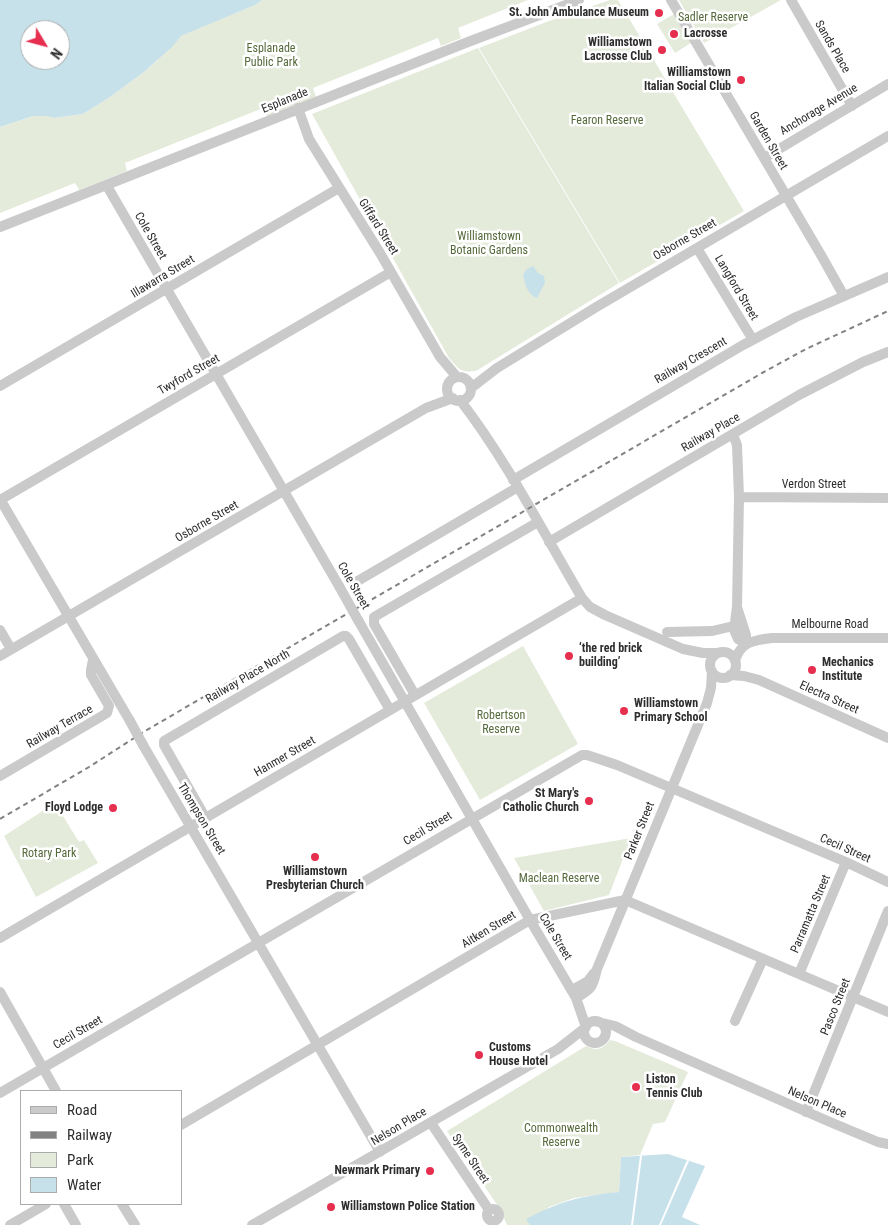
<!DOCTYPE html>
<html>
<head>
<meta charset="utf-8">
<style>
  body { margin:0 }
  #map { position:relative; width:888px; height:1225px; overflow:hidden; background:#fff; font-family:"Roboto Condensed",sans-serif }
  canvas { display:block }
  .legend { position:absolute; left:20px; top:1090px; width:162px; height:115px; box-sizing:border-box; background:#fff; border:1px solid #ababab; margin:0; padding:6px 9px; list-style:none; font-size:15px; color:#2d2d2d }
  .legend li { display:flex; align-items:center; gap:10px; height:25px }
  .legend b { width:25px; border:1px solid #ababab }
  .north { position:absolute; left:20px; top:20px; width:50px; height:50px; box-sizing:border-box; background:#fff; border:1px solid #ababab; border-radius:50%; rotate:127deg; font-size:14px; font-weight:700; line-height:20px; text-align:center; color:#2d2d2d }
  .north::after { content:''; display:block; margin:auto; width:18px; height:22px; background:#e62e4e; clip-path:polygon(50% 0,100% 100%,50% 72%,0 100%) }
</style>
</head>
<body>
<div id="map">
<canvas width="888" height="1225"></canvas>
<ul class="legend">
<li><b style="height:6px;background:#cacaca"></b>Road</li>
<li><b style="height:6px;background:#828282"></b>Railway</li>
<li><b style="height:14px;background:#e5ebdb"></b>Park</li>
<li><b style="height:14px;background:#c7e1eb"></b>Water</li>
</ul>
<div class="north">N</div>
</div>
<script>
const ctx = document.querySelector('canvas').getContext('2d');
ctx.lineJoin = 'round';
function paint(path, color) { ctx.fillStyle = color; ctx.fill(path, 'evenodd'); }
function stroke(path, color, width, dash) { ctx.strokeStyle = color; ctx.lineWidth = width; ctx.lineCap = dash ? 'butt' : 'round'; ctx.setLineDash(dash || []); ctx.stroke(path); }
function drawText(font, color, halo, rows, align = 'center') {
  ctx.font = font + ' "Roboto Condensed",sans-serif'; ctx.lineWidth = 5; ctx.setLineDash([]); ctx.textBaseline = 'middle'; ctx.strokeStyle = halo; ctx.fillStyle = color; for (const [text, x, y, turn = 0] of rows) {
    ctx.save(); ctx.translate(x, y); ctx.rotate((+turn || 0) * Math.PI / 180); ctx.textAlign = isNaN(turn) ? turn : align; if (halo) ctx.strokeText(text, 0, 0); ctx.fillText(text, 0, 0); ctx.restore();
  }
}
paint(new Path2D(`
  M262 0H528L458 28 461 38 441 46 438 38 313 88 316 97 267 116 263 108 125 163 127 171 79 190 75 183 0 213V127L33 116H47L54 118 83 114 110 97 144 72 157 61 180 36 255 5Z
  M610 0H618L744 211 620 283 479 48 549 21Z
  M679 0H781L704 43Z
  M674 14 691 43 675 53 657 24Z
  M478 48 619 283 476 371C460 373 459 369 449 358L312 114Z
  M523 646 578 744 480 800 424 703Z
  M55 803 79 842 84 840 98 863 36 897 4 836Z
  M631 838 609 895 544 911 514 858Z
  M610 1040 615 1041 688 1072 665 1122 653 1124 640 1155 621 1157 619 1192 574 1198 549 1207 530 1225H507L500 1209 447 1131 586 1046C597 1051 602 1050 610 1040Z`), '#e5ebdb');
paint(new Path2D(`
  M0 0H262L255 5 181 36 172 47 144 72 110 97 83 114 54 118 47 116H33L0 127ZM30 30H60V60H30Z
  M533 266 538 273 544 276 545 283 537 298C527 294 525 284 523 275L527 269Z
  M668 1154 705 1166 682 1217 700 1225H530L526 1219C561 1201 580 1196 619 1192L621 1157Z`), '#c7e1eb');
paint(new Path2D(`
  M640 1156H642L633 1225H631Z
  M687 1160 689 1161 661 1225H659Z`), '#fff');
stroke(new Path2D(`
  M671 0 821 255 844 296
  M791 0 852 106
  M298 108 309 139 380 253 440 357 457 377
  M764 158 888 84
  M107 186 339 586
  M0 227 468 42 579 0
  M697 248 753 340
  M447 389a12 12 0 1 1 24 0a12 12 0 1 1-24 0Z
  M0 386 339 188
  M471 388 497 368 598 306 888 136
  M460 400C507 461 543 532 582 598L590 607 605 615 683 649 703 653H718
  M733 435 737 445 739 497 737 607 734 630 738 639 746 644V635L737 607
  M513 480 743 345 796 317 888 277
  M739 497 888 498
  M0 499 130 721
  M0 500 391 272
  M549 542 799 395 863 362 888 352
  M356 582 518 487
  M358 620 530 920 576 998 586 1027
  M0 630 11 649
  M667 632 712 631 738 625
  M710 665a13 13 0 1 1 26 0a13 13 0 1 1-26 0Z
  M0 656 426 408 453 398
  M735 661C740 642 754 640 772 638H888
  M730 675 744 676 759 680 888 738
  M415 695 374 624V617L538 522
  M143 745 380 1152
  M0 776 107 713 109 706 91 675V670L93 660
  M205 817 164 745V741L343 636H346L349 639 390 710
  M0 938 582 598
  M799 974 846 862
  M572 990 588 981 594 973
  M0 992 56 1091
  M576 998C592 989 593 987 597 969L707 703 711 688 712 671
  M735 1021 763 959
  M584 1032a11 11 0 1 1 22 0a11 11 0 1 1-22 0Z
  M598 1022 615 1026 636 1037 830 1122 878 1142 888 1144
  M0 1093 582 755H587L617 765 846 862 888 882
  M806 1112 888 911
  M431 1123 489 1210
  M181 1125 530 920 625 900 888 1012
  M64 1204 76 1225
  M122 1204 135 1225
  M487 1215a6 6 0 1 1 12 0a6 6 0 1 1-12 0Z
  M10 1225 46 1204
  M252 1225 558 1049 585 1028`), '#cacaca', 10);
stroke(new Path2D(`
  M0 819 89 767 145 731 762 373 806 349 888 311`), '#828282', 2, [5, 4]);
stroke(new Path2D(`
  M339 586 358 620
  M130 721 143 745`), '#cacaca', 10);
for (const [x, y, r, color] of [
  [659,13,5,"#e62e4e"],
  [674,34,5,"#e62e4e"],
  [662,50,5,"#e62e4e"],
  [741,80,5,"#e62e4e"],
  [569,656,5,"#e62e4e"],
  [812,670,5,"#e62e4e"],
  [624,711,5,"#e62e4e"],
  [589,801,5,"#e62e4e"],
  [113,808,5,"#e62e4e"],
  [315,857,5,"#e62e4e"],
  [479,1055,5,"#e62e4e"],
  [636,1087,5,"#e62e4e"],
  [430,1171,5,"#e62e4e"],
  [331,1207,5,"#e62e4e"]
]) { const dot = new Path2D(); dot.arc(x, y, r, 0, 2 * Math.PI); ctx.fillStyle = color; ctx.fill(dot); stroke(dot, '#fff', 2); }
drawText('bold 12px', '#2d2d2d', '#fff', [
  ["St. John Ambulance Museum",649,13,"right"],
  ["Lacrosse",684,34],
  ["Williamstown",652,43,"right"],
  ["Lacrosse Club",652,57,"right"],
  ["Williamstown",731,73,"right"],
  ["Italian Social Club",731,87,"right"],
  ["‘the red brick",579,649],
  ["building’",579,663],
  ["Mechanics",822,663],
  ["Institute",822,677],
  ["Williamstown",634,704],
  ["Primary School",634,718],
  ["St Mary's",579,794,"right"],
  ["Catholic Church",579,808,"right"],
  ["Floyd Lodge",103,808,"right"],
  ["Williamstown",315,872,"center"],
  ["Presbyterian Church",315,886,"center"],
  ["Customs",489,1048],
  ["House Hotel",489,1062],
  ["Liston",646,1080],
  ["Tennis Club",646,1094],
  ["Newmark Primary",420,1171,"right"],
  ["Williamstown Police Station",341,1207]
], 'left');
drawText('12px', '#55693b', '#fff', [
  ["Sadler Reserve",713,18],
  ["Esplanade",271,49],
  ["Public Park",271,63],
  ["Fearon Reserve",607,121],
  ["Williamstown",489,237],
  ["Botanic Gardens",489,251],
  ["Robertson",501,716],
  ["Reserve",501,730],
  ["Rotary Park",49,854],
  ["Maclean Reserve",559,879],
  ["Commonwealth",561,1129],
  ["Reserve",561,1143]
]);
drawText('12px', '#2d2d2d', '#fff', [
  ["Sands Place",832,47,60],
  ["Esplanade",285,101,-22],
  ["Anchorage Avenue",819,110,-31],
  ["Garden Street",768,141,60],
  ["Giffard Street",378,227,58],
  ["Cole Street",150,236,60],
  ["Osborne Street",685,240,-30],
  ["Illawarra Street",163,277,-31],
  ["Langford Street",736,288,59],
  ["Railway Crescent",691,361,-30],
  ["Twyford Street",189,375,-30],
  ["Railway Place",711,433,-30],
  ["Verdon Street",814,485],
  ["Osborne Street",207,522,-30],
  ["Cole Street",353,586,60],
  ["Melbourne Road",830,625],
  ["Railway Place North",248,677,-30],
  ["Electra Street",829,698,24],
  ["Railway Terrace",60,727,-30],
  ["Hanmer Street",285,757,-30],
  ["Thompson Street",201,819,59],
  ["Cecil Street",428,829,-31],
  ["Parker Street",640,831,-68],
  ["Cecil Street",845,849,24],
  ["Parramatta Street",811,914,-67],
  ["Aitken Street",489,930,-31],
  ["Cole Street",555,937,59],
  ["Pasco Street",836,1007,-68],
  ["Cecil Street",78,1033,-30],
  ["Nelson Place",817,1103,23],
  ["Nelson Place",399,1127,-31],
  ["Syme Street",470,1159,56]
]);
</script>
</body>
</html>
